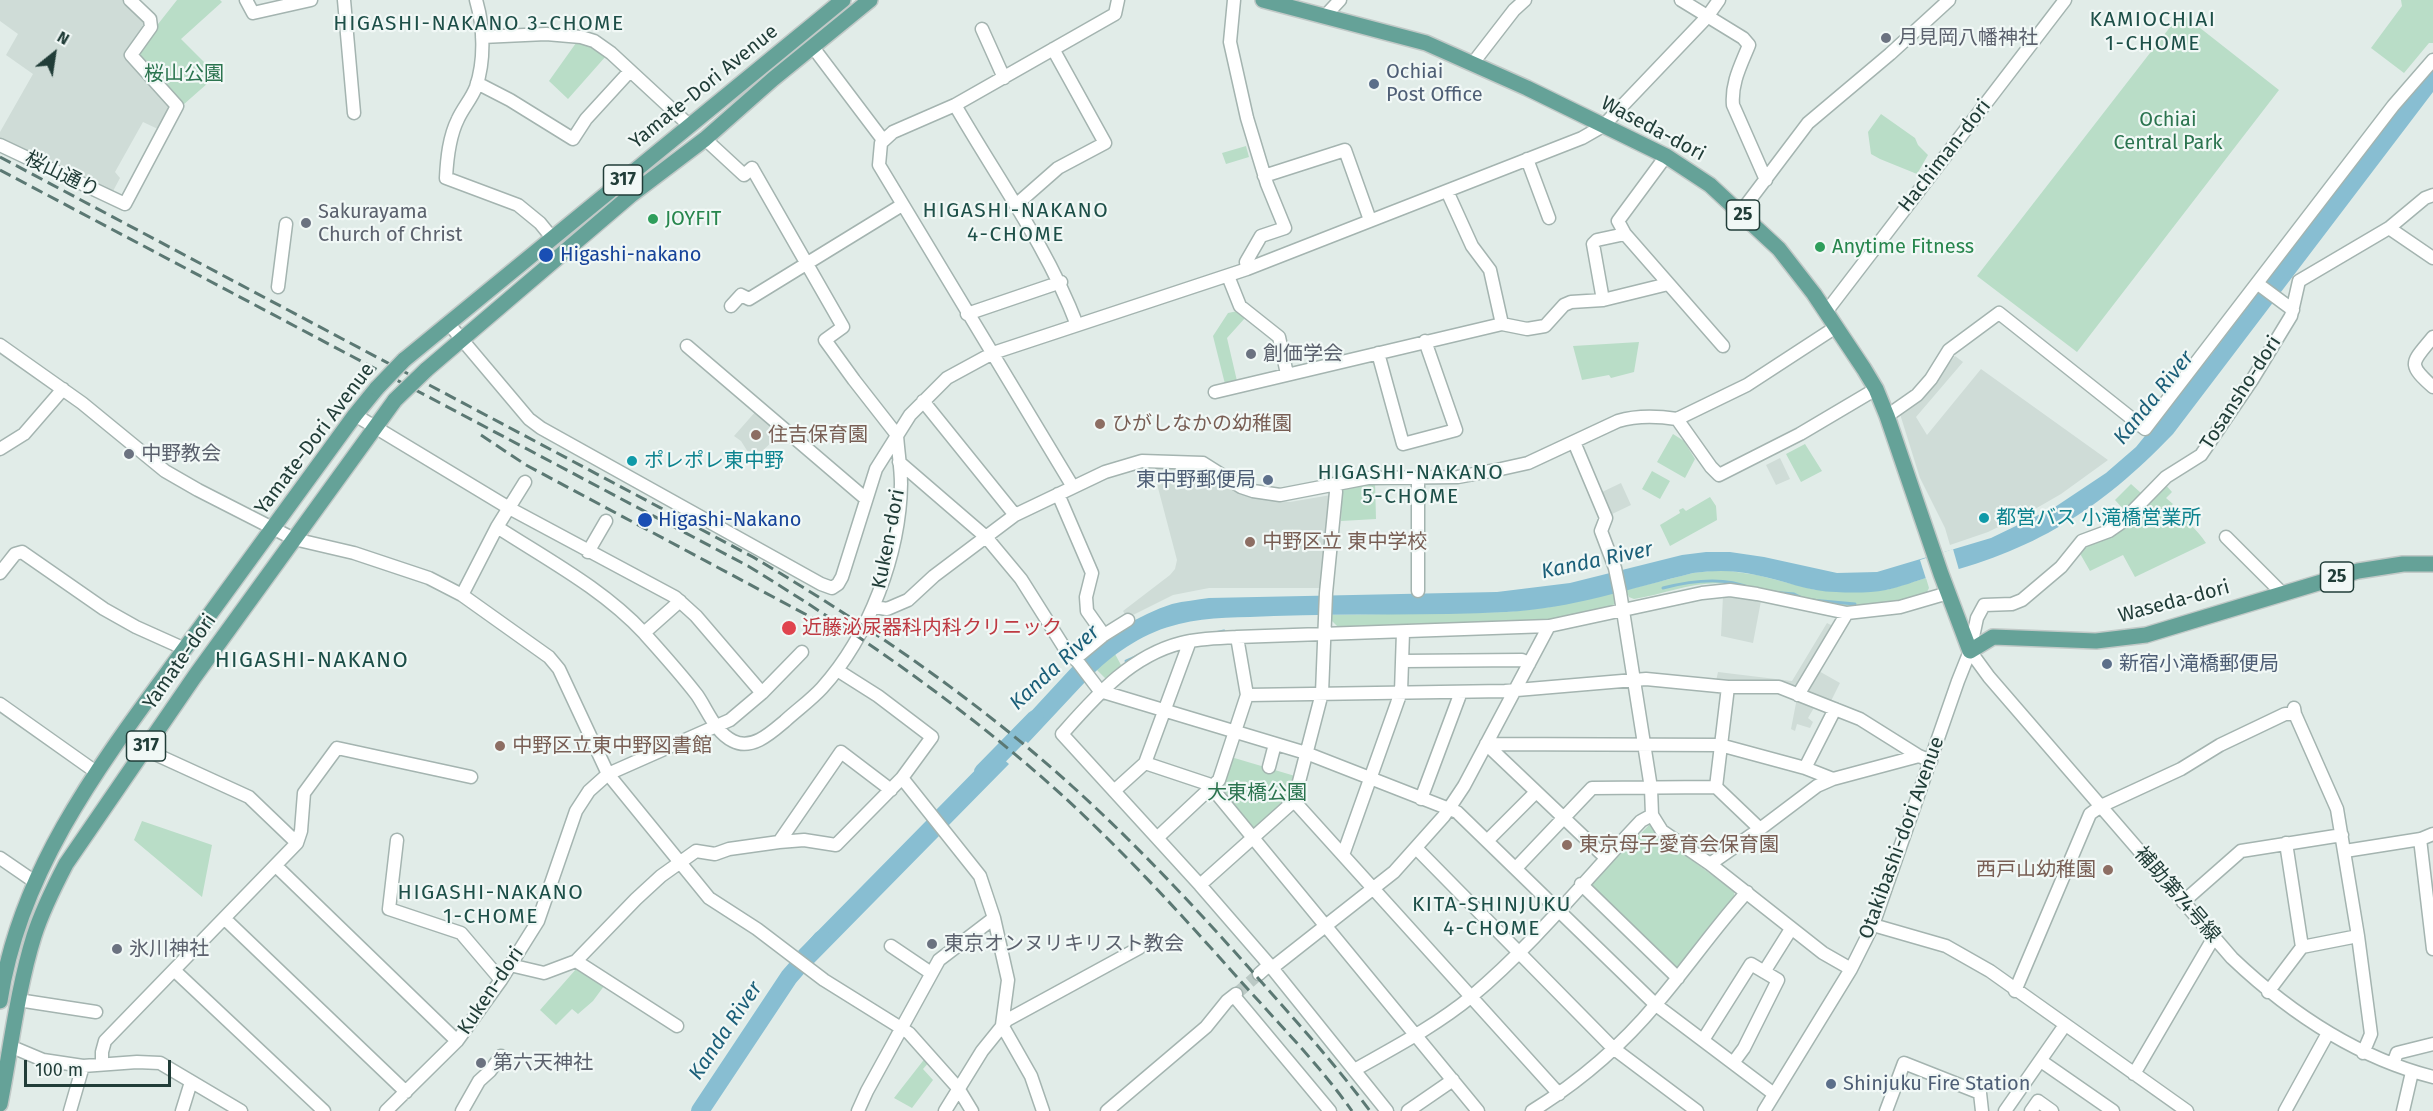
<!DOCTYPE html>
<html>
<head>
<meta charset="utf-8">
<style>
  body { margin:0 }
  #map { position:relative; width:2433px; height:1111px; overflow:hidden; background:#e1ece8; font-family:"Fira Sans",sans-serif }
  canvas { display:block }
  .north { position:absolute; left:24px; top:24px; width:60px; height:60px; -webkit-text-stroke:4px #f1f8f6; paint-order:stroke; rotate:30deg; font-size:16px; font-weight:700; line-height:24px; text-align:center; color:#213d38 }
  .north::after { content:''; display:block; margin:auto; width:21px; height:27px; background:#213d38; clip-path:polygon(50% 0,100% 100%,50% 72%,0 100%) }
  .scale { position:absolute; left:24px; top:1060px; width:147px; height:27px; box-sizing:border-box; border:3px solid #213d38; border-top:0; padding-left:8px; font-size:18px; line-height:21px; white-space:nowrap; color:#213d38; -webkit-text-stroke:4px #f1f8f6; paint-order:stroke }
</style>
</head>
<body>
<div id="map">
<canvas width="2433" height="1111"></canvas>
<div class="north">N</div>
<div class="scale">100 m</div>
</div>
<script>
const ctx = document.querySelector('canvas').getContext('2d');
ctx.lineJoin = 'round';
function paint(path, color) { ctx.fillStyle = color; ctx.fill(path, 'evenodd'); }
function stroke(path, color, width, dash) { ctx.strokeStyle = color; ctx.lineWidth = width; ctx.lineCap = dash ? 'butt' : 'round'; ctx.setLineDash(dash || []); ctx.stroke(path); }
function drawText(font, color, halo, rows, align = 'center') {
  ctx.font = font + ' "Fira Sans","Noto Sans JP",sans-serif'; ctx.lineWidth = 4.5; ctx.setLineDash([]); ctx.textBaseline = 'middle'; ctx.strokeStyle = halo; ctx.fillStyle = color; for (const [text, x, y, turn = 0] of rows) {
    ctx.save(); ctx.translate(x, y); ctx.rotate((+turn || 0) * Math.PI / 180); ctx.textAlign = isNaN(turn) ? turn : align; if (halo) ctx.strokeText(text, 0, 0); ctx.fillText(text, 0, 0); ctx.restore();
  }
}
paint(new Path2D(`
  M0 0H125L145 19 144 31 125 55 171 103 172 108 160 130 143 122 115 172 120 178 112 193 0 139V132L33 74 6 55 18 34 0 21Z
  M1955 356 1963 362 1916 417 1927 435 1981 369 2108 460 2061 494 2035 509 1988 532 1950 545 1945 528 1920 478 1900 414 1925 394Z
  M756 411 782 432 753 460 741 441 734 436Z
  M1780 458 1790 479 1776 485 1766 465Z
  M1152 465 1203 472 1249 497 1290 502 1331 495 1322 588H1209L1173 595 1127 618 1123 611 1170 575 1175 569 1177 560Z
  M1621 483 1631 505 1610 515 1600 493Z
  M1723 596 1761 601 1753 643 1721 636Z
  M1827 623 1833 626 1798 685 1790 687 1716 681 1718 672 1792 681Z
  M1817 670 1840 683 1830 703 1810 697 1806 688Z
  M1797 698 1815 706 1808 718 1813 722 1810 728 1797 724 1795 731 1791 729Z`), '#cfdcd7');
paint(new Path2D(`
  M177 0H220L222 2 181 39 217 75 183 105 136 52Z
  M2401 0H2433V43H2429L2404 73 2371 48 2402 6Z
  M2181 13 2279 90 2077 352 1977 276Z
  M576 43 594 46 606 56 568 99 549 81Z
  M1881 114 1915 138 1918 145 1928 155 1917 174 1880 159 1871 154 1868 132Z
  M1246 146 1249 157 1226 164 1222 153Z
  M1238 311 1245 318 1227 338 1237 381 1225 384 1213 336 1228 313Z
  M1639 342 1634 372 1611 378 1609 375 1582 380 1573 346Z
  M1673 434 1684 441 1695 459 1685 478 1657 462Z
  M1805 444 1822 471 1801 482 1786 454Z
  M1652 471 1670 481 1660 499 1642 489Z
  M1375 481 1376 519 1341 521 1342 487Z
  M2164 483 2172 492 2166 498 2173 504 2171 506C2183 518 2198 530 2206 543L2135 577 2123 555 2090 571 2078 550Z
  M2131 484 2141 493 2125 511 2115 500Z
  M1710 497 1716 506 1717 520 1670 546 1660 525 1680 513 1679 510 1683 508 1686 511Z
  M1711 571H1730L1757 575 1816 590H1886L1926 578 1929 588 1926 594C1889 605 1852 610 1813 603 1785 598 1757 587 1729 584 1696 580 1666 594 1634 599L1629 597 1626 590 1693 573Z
  M1613 593 1616 603 1612 606 1537 622 1338 627 1330 619 1329 615 1507 612 1550 607Z
  M1115 654 1121 665 1107 680 1096 669Z
  M1231 757 1295 776 1289 798 1258 827H1249L1222 794 1221 787Z
  M142 821 212 845 202 897 134 840Z
  M1650 824 1657 835 1734 891 1735 899 1677 969 1591 884Z
  M577 968 604 986 593 1001 578 1014 572 1009 556 1025 540 1010Z
  M926 1057 930 1061 923 1069 933 1080 912 1108 894 1098Z`), '#b9ddc7');
paint(new Path2D(`
  M2433 67V92L2173 434C2099 511 2034 551 1930 577 1915 581 1901 587 1886 590 1871 593 1852 593 1836 592 1809 592 1783 580 1756 575 1735 570 1715 570 1693 573 1632 588 1570 609 1506 612 1429 616 1351 613 1274 616 1242 618 1209 616 1179 624 1145 632 1117 651 1093 674L1080 658C1107 636 1138 615 1172 604 1184 601 1197 600 1209 598L1497 592 1570 583 1682 555 1706 552H1730L1764 557 1837 573 1877 572 1991 538 2055 507 2106 473 2136 447 2210 356 2422 78Z
  M1074 665 1086 681 1028 743 1013 731Z
  M994 751 1009 764 947 827 935 811Z
  M927 820 939 836 813 964 798 951Z`), '#88bed2');
paint(new Path2D(`
  M1953 549 1959 570 1926 579 1920 560Z`), '#e1ece8');
stroke(new Path2D(`
  M1663 588C1690 581 1723 576 1750 588
  M1771 592 1794 594 1802 598
  M1811 600 1855 604
  M1215 633 1224 631
  M1126 661 1146 652`), '#88bed2', 3);
stroke(new Path2D(`
  M983 772 1035 719
  M700 1111 789 977 822 939`), '#88bed2', 18);
stroke(new Path2D(`
  M1236 994 1259 974`), '#bbc9c5', 12, [12, 6]);
const minor = new Path2D(`
  M246 0 253 13 311 0
  M344 0 354 113
  M476 0C484 27 485 60 476 87 472 98 463 108 458 119 449 137 447 158 446 178L518 205 540 223 553 239
  M1234 0 1230 42 1247 118 1267 184 1285 228 1261 236 1246 262 1247 269
  M1681 0 1743 38 1749 45C1741 65 1731 83 1733 105L1766 180
  M1326 15 1340 0
  M982 29 1004 78
  M482 37 546 34 581 37 594 41 611 53 690 126
  M812 46 880 136 885 139
  M1473 63 1514 10 1525 0
  M477 83 510 100 573 139 586 119 630 71
  M955 105C997 178 1047 246 1077 325
  M705 139 744 175 752 168 843 327 825 340 854 380 897 435
  M0 145 125 204 177 106 131 55 151 27 150 19 130 0
  M1666 156 1618 221 1625 234 1723 346
  M1527 159 1549 218
  M1264 176 1345 150 1370 220
  M1447 191 1472 246 1490 270 1502 324
  M1017 204 1058 168 1105 143 1053 49
  M1740 213 1808 123 1890 54 1949 0
  M2389 228 2433 258
  M1228 276 1240 306 1279 337 1287 374
  M2258 284 2293 310
  M278 287 286 224
  M1603 300 1593 244 1597 240 1625 234
  M731 306 741 295 749 299 902 205
  M1826 312 2065 0
  M967 314 1061 282
  M448 323 529 419 541 428 821 584 832 588 838 584 842 577 876 469 910 415 947 378 993 353 1247 269 1582 138 1603 126 1707 17 1719 0
  M2433 337C2412 363 2406 363 2433 387
  M0 345 82 403 165 471 198 490 294 539 354 553 429 578 462 595 549 657 559 669 608 774 709 898 757 929 824 980 909 1033 958 1088 972 1111
  M687 346 866 499
  M1378 353 1403 444 1456 430 1425 341
  M1215 392 1502 324 1527 329 1545 326 1564 305 1571 302 1603 300 1668 284
  M923 401 1015 515
  M355 415 509 508 675 597 696 616 762 693
  M1887 416 1917 395 1931 379 1949 350 1999 313 2145 429 2393 106 2433 60
  M1677 419 1747 385 1836 327
  M1574 442 1606 518 1601 531 1615 568 1620 592 1651 788 1652 815 1662 831 1710 864 1760 829 1716 787 1728 687H1779L1860 719 1919 756 1931 761
  M0 449 24 434 63 389
  M899 462 986 537 1021 579 1067 652 1078 662 1100 691 1306 753 1457 812 1656 1005 1774 1094
  M1073 487 879 165 881 143 893 132 955 105 1115 14 1118 0
  M1058 494 1092 573 1086 597 1087 611 1104 635
  M497 527C548 560 603 589 644 633 662 653 681 674 697 695 708 711 715 732 733 741 752 751 772 732 785 721 797 710 811 700 822 688 869 636 900 554 901 484 901 468 898 451 897 435
  M2226 537 2282 593
  M588 552 606 521
  M0 573 15 554 22 552 104 609 136 627 185 649
  M1418 591V478
  M462 595 497 527 525 482
  M874 607 887 609 908 600 934 576 1015 515 1105 472 1142 461 1203 463 1241 487 1253 491 1280 495 1368 478 1458 477 1501 469 1528 463 1618 421C1638 415 1657 416 1677 419L1711 467 1719 475 1800 434 1876 389
  M644 633 680 601
  M1970 651 1989 677 2232 958C2290 1013 2355 1057 2433 1077
  M1075 659 1104 635 1128 620
  M1403 661 1522 660 1529 664
  M1247 695 1505 691 1646 679 1728 687
  M1798 695 1847 613
  M0 704 96 772
  M2294 708 2295 714 2337 809 2358 936 2371 1034 2363 1053
  M1486 744 1720 745 1805 768 1833 779 1919 756
  M1486 744 1606 858
  M144 749 249 797 297 843
  M1145 763 1208 784 1212 788 1478 1111
  M1269 767 1275 744
  M1805 768 1835 709
  M902 778 980 876 994 918 1008 980 1002 1025 1031 1076 1043 1111
  M1114 791 1145 763 1190 641
  M1421 799 1461 692
  M1294 801 1559 1094
  M1760 829 1817 786 1833 779
  M1157 838 1219 780 1247 695 1237 637
  M2420 839 2433 949
  M397 840 389 909 461 933 501 980
  M1488 840 1536 792
  M779 842 804 840 836 845 902 778 932 737 878 696 837 670
  M2286 843 2302 947
  M1417 849 1613 1048 1697 1111
  M2345 851 2421 839 2433 834
  M1343 855 1401 692 1403 632
  M0 858 35 882
  M1710 864 1823 953 1851 969
  M276 866 457 1041
  M1516 868 1592 788 1716 787
  M1581 884 1678 978
  M1200 885 1294 801 1322 693 1326 593 1336 492 1334 484
  M2183 902 2241 851 2342 835
  M225 919 406 1092
  M1873 925 1946 946 1990 971 2187 1111
  M891 946 931 973
  M576 961 677 1026
  M510 965 544 973 576 961 636 899 661 876 696 851 715 854 729 849 779 842 841 752 891 790
  M1272 968 1394 872 1444 816 1464 786 1549 626
  M175 971 324 1111
  M1764 972 1791 929
  M1259 974 1269 965
  M2015 991 2090 814 2101 806 2181 769 2220 745 2285 714H2295
  M2268 992 2302 947 2358 936
  M1234 996 1330 1111
  M18 1000 96 1012
  M1703 1040 1751 964 1778 980 1744 1048 1733 1063
  M12 1047 43 1060 83 1066 137 1062 160 1063 241 1111
  M2041 1061 2113 1111
  M102 1064V1052L105 1041 297 843 301 831 304 793 337 748 471 777
  M2393 1064 2397 1053 2433 1044
  M1356 1069C1395 1047 1437 1025 1472 996 1534 944 1586 879 1641 821L1652 815
  M2134 1074 2214 937
  M70 1111 83 1066
  M182 1111 191 1082
  M386 1111 457 1041 501 980 538 921 576 811 589 791 608 774 730 720 762 693 802 652
  M462 1111 479 1081 490 1071 501 1056
  M858 1111 867 1091 939 960 994 918
  M945 1111 982 1051 1007 1020 1139 948
  M1107 1111 1206 1027 1227 1001 1236 994
  M1387 1111 1272 968 1200 885 1062 734C1095 697 1130 656 1181 643 1199 638 1218 638 1237 637L1549 626 1702 593 1730 590 1757 594 1847 613 1900 607 1948 593
  M1408 1111 1453 1080
  M1532 1111C1579 1082 1622 1045 1657 1003 1688 967 1715 927 1747 892
  M1764 1111 1851 969 1873 925 1958 681 1970 651 1977 618 1984 605 2012 604 2022 600 2061 567 2082 541 2109 531 2122 522 2166 477 2201 455 2252 380 2291 316 2299 281 2389 228 2425 198 2433 195
  M1886 1111 1904 1063 1980 1093 1982 1111
  M2005 1111 2065 1025
  M2031 1111 2038 1101 2052 1111
  M2285 1111 2328 1033
  M2403 1111 2412 1072`);
const major = new Path2D(`
  M1263 0 1426 43 1527 88 1666 156 1710 185 1779 249 1814 294 1864 369 1876 389 1887 416 1941 574 1970 651 1993 637 2096 641 2146 635 2358 571 2403 564H2433
  M404 360 843 0
  M426 370 631 195 705 139 773 79 870 0
  M0 1001C21 860 113 748 194 636 248 563 301 489 355 415L377 388
  M0 1104C11 1048 17 991 34 936 42 911 54 887 66 864L195 676 395 400`);
stroke(minor, '#a4b4b0', 15);
stroke(major, '#c1c9c7', 18);
stroke(minor, '#fff', 12);
stroke(major, '#65a298', 15);
stroke(new Path2D(`
  M0 157 753 557C866 624 976 699 1073 787 1136 844 1194 906 1250 969 1291 1016 1333 1061 1370 1111
  M0 170 748 566C859 634 967 709 1063 796 1125 853 1181 914 1237 977 1276 1021 1318 1063 1352 1111
  M481 435 526 465 835 630`), '#5b7873', 3, [12, 6]);
const majorBridge = new Path2D(`
  M377 388 404 360
  M395 400 426 370`);
stroke(majorBridge, '#c1c9c7', 18, []);
stroke(majorBridge, '#65a298', 15);
for (const [x, y, r, color] of [
  [1886,38,6,"#6b7280"],
  [1374,84,6,"#5c6f8a"],
  [653,219,6,"#2e9e5b"],
  [306,223,6,"#6b7280"],
  [1820,247,6,"#2e9e5b"],
  [546,255,8,"#1a4fb4"],
  [1251,354,6,"#6b7280"],
  [1100,424,6,"#8d6e63"],
  [756,435,6,"#8d6e63"],
  [129,454,6,"#6b7280"],
  [632,461,6,"#0f9aa8"],
  [1268,480,6,"#5c6f8a"],
  [1984,518,6,"#0f9aa8"],
  [645,520,8,"#1a4fb4"],
  [1250,542,6,"#8d6e63"],
  [789,628,8,"#e0444e"],
  [2107,664,6,"#5c6f8a"],
  [500,746,6,"#8d6e63"],
  [1567,845,6,"#8d6e63"],
  [2108,870,6,"#8d6e63"],
  [932,944,6,"#6b7280"],
  [117,949,6,"#6b7280"],
  [481,1063,6,"#6b7280"],
  [1831,1084,6,"#5c6f8a"]
]) { const dot = new Path2D(); dot.arc(x, y, r, 0, 2 * Math.PI); ctx.fillStyle = color; ctx.fill(dot); stroke(dot, '#f1f8f6', 2); }
for (const [x, y, w] of [
  [623,180,39],
  [1743,215,33],
  [2337,577,33],
  [146,746,39]
]) { const box = new Path2D(); box.roundRect(x - w / 2, y - 15, w, 30, 4.5); ctx.fillStyle = '#f1f8f6'; ctx.fill(box); stroke(box, '#213d38', 1.5); }
drawText('bold 18px', '#213d38', null, [
  ["317",623,180],
  ["25",1743,215],
  ["25",2337,577],
  ["317",146,746]
]);
drawText('20px', '#5b616d', '#f1f8f6', [
  ["月見岡八幡神社",1898,38],
  ["Sakurayama",318,212],
  ["Church of Christ",318,235],
  ["創価学会",1263,354],
  ["中野教会",141,454],
  ["東京オンヌリキリスト教会",944,944],
  ["氷川神社",129,949],
  ["第六天神社",493,1063]
], 'left');
drawText('20px', '#4e5e75', '#f1f8f6', [
  ["Ochiai",1386,72],
  ["Post Office",1386,95],
  ["東中野郵便局",1256,480,"right"],
  ["新宿小滝橋郵便局",2119,664],
  ["Shinjuku Fire Station",1843,1084]
], 'left');
drawText('20px', '#2b744f', '#f1f8f6', [
  ["桜山公園",184,74],
  ["Ochiai",2168,120],
  ["Central Park",2168,143],
  ["大東橋公園",1257,793]
]);
drawText('20px', '#213d38', '#f1f8f6', [
  ["Yamate-Dori Avenue",704,87,-39],
  ["Waseda-dori",1653,129,28],
  ["Hachiman-dori",1945,156,-52],
  ["桜山通り",62,175,26],
  ["Tosansho-dori",2241,393,-57],
  ["Yamate-Dori Avenue",315,439,-53],
  ["Kuken-dori",889,539,-79],
  ["Waseda-dori",2174,602,-15],
  ["Yamate-dori",180,662,-55],
  ["Otakibashi-dori Avenue",1902,838,-70],
  ["補助第74号線",2177,895,49],
  ["Kuken-dori",491,991,-56]
]);
drawText('20px', '#27864d', '#f1f8f6', [
  ["JOYFIT",665,219],
  ["Anytime Fitness",1832,247]
], 'left');
drawText('20px', '#164399', '#f1f8f6', [
  ["Higashi-nakano",560,255],
  ["Higashi-Nakano",658,520]
], 'left');
drawText('20px', '#785e54', '#f1f8f6', [
  ["ひがしなかの幼稚園",1112,424],
  ["住吉保育園",768,435],
  ["中野区立 東中学校",1262,542],
  ["中野区立東中野図書館",512,746],
  ["東京母子愛育会保育園",1579,845],
  ["西戸山幼稚園",2096,870,"right"]
], 'left');
drawText('20px', '#0d838f', '#f1f8f6', [
  ["ポレポレ東中野",644,461],
  ["都営バス 小滝橋営業所",1996,518]
], 'left');
drawText('20px', '#be3a42', '#f1f8f6', [
  ["近藤泌尿器科内科クリニック",802,628]
], 'left');
ctx.letterSpacing = '1.5px';
drawText('21px', '#1d4f48', '#f1f8f6', [
  ["KAMIOCHIAI",2153,20],
  ["1-CHOME",2153,44],
  ["HIGASHI-NAKANO 3-CHOME",479,24],
  ["HIGASHI-NAKANO",1016,211],
  ["4-CHOME",1016,235],
  ["HIGASHI-NAKANO",1411,473],
  ["5-CHOME",1411,497],
  ["HIGASHI-NAKANO",491,893],
  ["1-CHOME",491,917],
  ["KITA-SHINJUKU",1492,905],
  ["4-CHOME",1492,929]
]);
ctx.letterSpacing = '0px';
drawText('italic 21px', '#1b5f79', '#f1f8f6', [
  ["Kanda River",2154,398,-51],
  ["Kanda River",1597,561,-12],
  ["Kanda River",1055,668,-43],
  ["Kanda River",726,1031,-56]
]);
ctx.letterSpacing = '1.5px';
drawText('22px', '#1d4f48', '#f1f8f6', [
  ["HIGASHI-NAKANO",312,661]
]);
ctx.letterSpacing = '0px';
</script>
</body>
</html>
